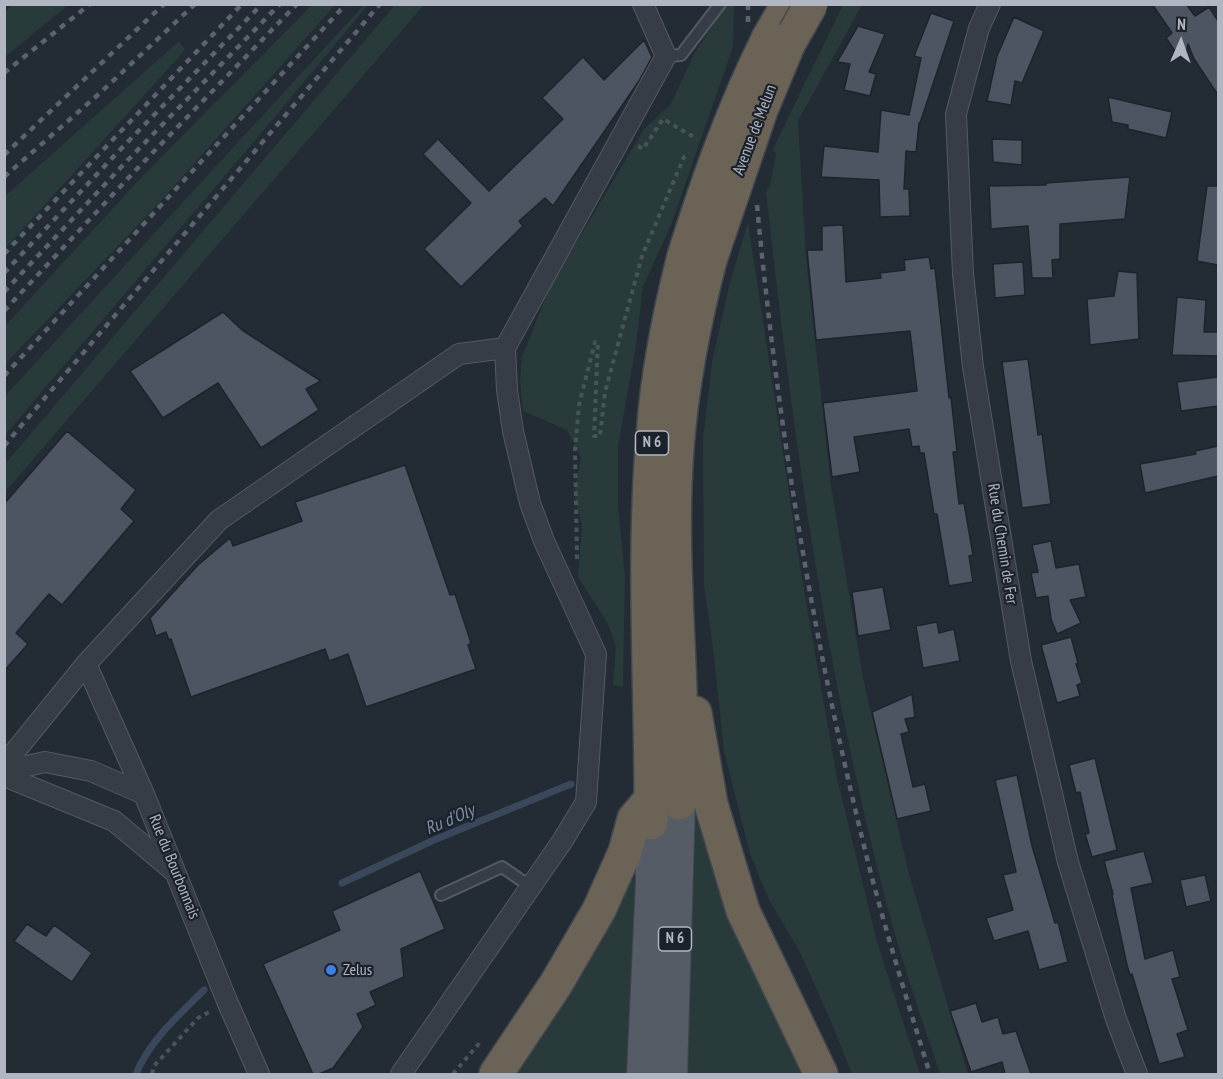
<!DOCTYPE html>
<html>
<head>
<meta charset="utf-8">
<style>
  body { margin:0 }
  #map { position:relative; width:1223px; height:1079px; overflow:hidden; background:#232b35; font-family:"PT Sans Narrow",sans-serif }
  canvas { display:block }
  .frame { position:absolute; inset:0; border:6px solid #b1b7c2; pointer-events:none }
  .north { position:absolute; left:1151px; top:12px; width:60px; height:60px; -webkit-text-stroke:4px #1c222b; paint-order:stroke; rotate:2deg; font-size:16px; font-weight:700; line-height:24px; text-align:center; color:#b1b7c2 }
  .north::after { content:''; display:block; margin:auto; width:21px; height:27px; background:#b1b7c2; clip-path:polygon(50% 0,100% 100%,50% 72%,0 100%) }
</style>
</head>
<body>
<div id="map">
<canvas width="1223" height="1079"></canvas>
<div class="frame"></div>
<div class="north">N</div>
</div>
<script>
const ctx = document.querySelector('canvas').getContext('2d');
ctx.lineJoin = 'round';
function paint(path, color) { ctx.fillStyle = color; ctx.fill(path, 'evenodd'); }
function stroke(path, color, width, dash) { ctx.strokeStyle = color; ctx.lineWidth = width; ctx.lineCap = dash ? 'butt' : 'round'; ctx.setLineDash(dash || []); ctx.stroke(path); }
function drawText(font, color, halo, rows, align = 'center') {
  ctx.font = font + ' "PT Sans Narrow",sans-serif'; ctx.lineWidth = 4.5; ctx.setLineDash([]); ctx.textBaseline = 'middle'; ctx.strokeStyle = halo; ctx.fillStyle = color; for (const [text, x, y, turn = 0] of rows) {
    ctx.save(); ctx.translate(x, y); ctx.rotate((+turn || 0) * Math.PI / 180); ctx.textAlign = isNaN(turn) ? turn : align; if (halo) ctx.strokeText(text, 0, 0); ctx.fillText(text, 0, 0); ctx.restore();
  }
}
paint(new Path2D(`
  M12 5V4L68 5 5 57V12Z
  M312 5H335L160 202 5 364V326L138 181Z
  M364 5H368L268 125 5 435V396Z
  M395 5H424L5 492V464Z
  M726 5H734L733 47 671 225 643 286 636 345 618 446V507L625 576 623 687 613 685 616 646 608 624 578 577 582 526 574 493 581 458 567 430 523 411 520 381 522 357 550 287 644 129 671 104 694 54Z
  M843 5H862L798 121 806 258 831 486 863 678 909 874 968 1074H940C926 1031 911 989 898 945 829 700 794 445 766 192L770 186 776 154 773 149Z
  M179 41 185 50 5 249V196Z
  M748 222 802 579 837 778 877 942 920 1074H852L830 1019 800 952 769 900 750 854 724 751 712 640 704 585 703 438 712 362 729 286Z
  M695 820H700L808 1074H688L690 827 692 821Z
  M635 879 638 881 626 1074H516C559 1011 601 954 628 881Z`), '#293a3a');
stroke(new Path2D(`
  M342 883 434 840 571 784
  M136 1074C149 1041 179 1015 204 990`), '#3b485c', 7);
const building = new Path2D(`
  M1152 4H1186L1195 16 1209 7 1218 21V95L1194 59 1188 44 1186 54 1183 50 1177 54 1166 38 1172 33Z
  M931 13 954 21 920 123H919L916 152 906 151 904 189H909L910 216 880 217 879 180 821 177 824 146 878 152 881 110 909 115 921 58 914 56Z
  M1014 17 1044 31 1022 83 1015 81 1011 105 987 101 997 56Z
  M858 26 885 34 869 72 876 74 870 96 844 90 850 64 837 62Z
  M644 40 652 57 639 81 553 206 545 198 519 221 523 226 461 287 424 249 471 203 423 154 438 139 489 191 563 119 542 98 583 57 604 80Z
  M1108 97 1172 112 1166 138 1128 129V125L1112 122Z
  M992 139 1022 140V165L993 162Z
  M1130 177 1125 219 1060 224V259L1052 260 1053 278H1032L1028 226 991 229 989 186 1046 185V183Z
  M1207 186H1218V265L1197 261Z
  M843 225 846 282 881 278 880 273 905 270 904 260 929 257 931 269 935 268 949 398 951 397 957 452H953L959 504 964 503 973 555 969 556 973 582 949 586 937 514H934L924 453H920L919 446 912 447 909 429 854 437 860 472 832 477 823 403 917 391 910 331 816 340 807 250H822V226Z
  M1023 262 1025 295 995 298 993 264Z
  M1118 271 1137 273 1139 339 1090 345 1087 299 1114 296Z
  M1177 297 1206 300 1204 332H1218V356L1172 355Z
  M223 312 242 330 321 381 306 389 319 410 261 448 218 383 163 418 130 371Z
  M1028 359 1038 435 1042 434 1051 504 1022 508 1002 362Z
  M1218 377V406L1181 411 1177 382Z
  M67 431 136 490 121 509 134 521 62 605 49 594 16 633 28 644 4 671V504Z
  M1218 446V476L1145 493 1140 464 1196 454 1195 451Z
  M405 465 450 595 455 594 471 643 468 645 476 669 366 707 348 654 329 661 325 649 191 697 171 639 169 640 166 632 156 636 150 618 198 565 230 538 233 546 302 521 295 502Z
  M1051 541 1056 568 1079 564 1086 597 1070 600 1081 623 1057 634 1051 619 1048 596 1036 598 1031 573 1038 572 1032 545Z
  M883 587 891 630 858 636 852 592Z
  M937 622 939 633 954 629 960 661 923 668 916 626Z
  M1071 637 1078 663 1076 664 1082 683 1077 685 1080 696 1057 703 1041 645Z
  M912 694 915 717 905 719 909 732 901 734 913 787 925 784 931 811 897 819 872 712Z
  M1095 758 1117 850 1092 857 1085 834 1089 833 1080 792 1076 793 1069 765Z
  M1017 775 1032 846 1055 923 1058 922 1068 962 1039 970 1028 931 994 941 986 918 1013 910 1003 875 1016 872 995 780Z
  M1144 851 1153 883 1131 888 1145 959 1173 950 1180 977 1172 979 1188 1030 1177 1034 1185 1057 1159 1064 1132 974 1130 975 1127 965 1112 895 1113 894 1104 861Z
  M420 871 445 929 401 949 404 977 370 992 376 1005 357 1014 363 1027 333 1068 319 1074H313L263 964 340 930 332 911Z
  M1205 875 1211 901 1186 907 1180 880Z
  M27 924 46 936 54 925 92 953 72 982 14 941Z
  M976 1003 982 1022 998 1017 1003 1034 1016 1031 1031 1074H1005L1002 1062 971 1072 950 1011Z`);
paint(building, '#4c5561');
stroke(building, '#1e242d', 1.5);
const lane = new Path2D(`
  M666 56 681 55 720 4
  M441 895 502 867 531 887`);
const street = new Path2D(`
  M990 4 979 28 956 114 963 274 973 367 1021 661 1068 862 1116 1019 1137 1074
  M86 664 144 794
  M4 765 86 664 219 520 459 354 505 348
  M4 771 45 762 91 771 144 794 227 1001 259 1074
  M4 776 114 821 175 872
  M401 1074 563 840 586 802 596 654 544 541 530 503 513 431 507 390 505 348 666 56 643 4`);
const primary = new Path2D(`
  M643 1074 652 882 651 823
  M671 1074 679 803`);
const highway = new Path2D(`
  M769 37 788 4
  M695 713 711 804 743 911 821 1074
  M679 803C679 765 681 727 680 689 677 609 671 528 677 448 682 384 694 322 710 260
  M651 823C652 694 642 564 653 436 657 375 669 315 684 256
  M496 1074 556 984 599 910 625 852 634 819 651 799`);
stroke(lane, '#545a64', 14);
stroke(street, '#545a64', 22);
stroke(primary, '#40464f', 34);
stroke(highway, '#414751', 36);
stroke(new Path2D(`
  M638 146 643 149 663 119 697 139
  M577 559 575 450 579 405 595 342H598L594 436H600L605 392 642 256 684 157 689 153
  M152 1074 154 1066 198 1018 211 1011
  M453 1074 482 1040`), '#475558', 4, [4.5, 4.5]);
stroke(lane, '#373d46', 10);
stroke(street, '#373d46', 20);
stroke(primary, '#555c66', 32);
stroke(highway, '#6b6355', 33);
stroke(new Path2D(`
  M748 4V27
  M4 73 90 4
  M4 155 164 4
  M4 177 100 93 195 4
  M757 205C778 429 815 652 870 870 888 939 909 1007 930 1074
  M4 254 242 4
  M4 273 115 155 262 4
  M4 292 124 164 280 4
  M4 311 133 173 297 4
  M4 376 346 4
  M4 446 380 4`), '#5b636e', 4.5, [6, 6]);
const highwayBridge = new Path2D(`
  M684 256C708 180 733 109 769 37
  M710 260 761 110 788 45 811 4`);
stroke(highwayBridge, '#414751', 36, []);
stroke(highwayBridge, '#6b6355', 33);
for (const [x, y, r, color] of [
  [331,970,6,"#3f7fe0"]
]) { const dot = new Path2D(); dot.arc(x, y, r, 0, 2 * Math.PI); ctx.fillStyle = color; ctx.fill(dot); stroke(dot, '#1c222b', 2); }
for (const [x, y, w] of [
  [652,443,33],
  [675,939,33]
]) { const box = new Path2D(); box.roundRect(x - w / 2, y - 12, w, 24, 4.5); ctx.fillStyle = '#1c222b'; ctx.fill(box); stroke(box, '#b1b7c2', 1.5); }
drawText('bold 15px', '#b1b7c2', null, [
  ["N 6",652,443],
  ["N 6",675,939]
]);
drawText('16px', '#b1b7c2', '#1c222b', [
  ["Avenue de Melun",755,130,-69],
  ["Rue du Chemin de Fer",1002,544,81],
  ["Rue du Bourbonnais",174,867,68]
]);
drawText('16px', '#b1b7c2', '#1c222b', [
  ["Zelus",343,970]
], 'left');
drawText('italic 18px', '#7d8ea7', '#1c222b', [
  ["Ru d'Oly",450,820,-23]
]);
</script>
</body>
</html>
